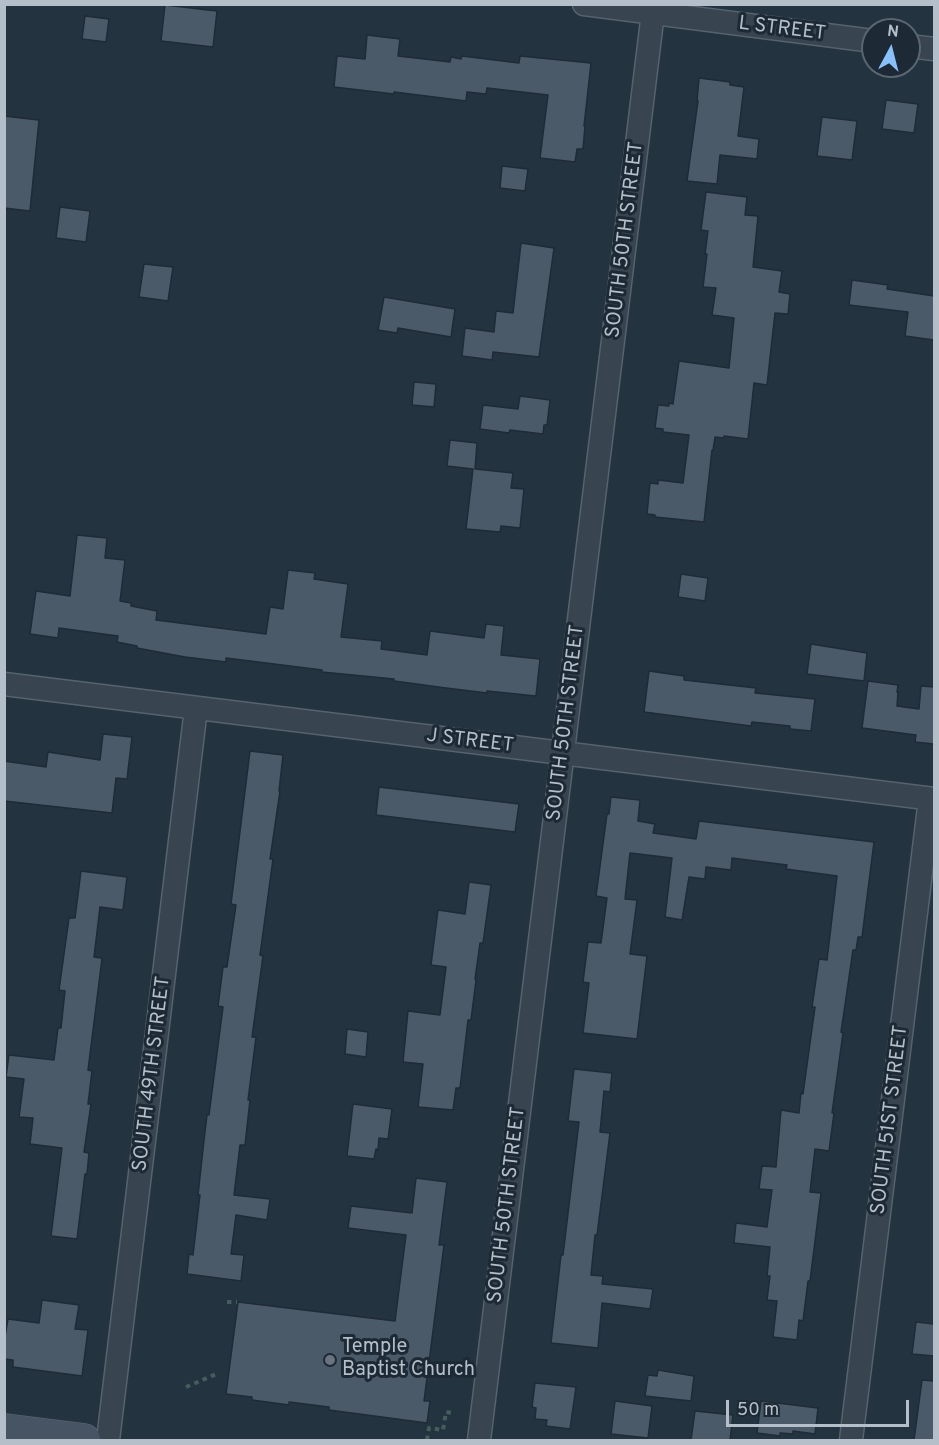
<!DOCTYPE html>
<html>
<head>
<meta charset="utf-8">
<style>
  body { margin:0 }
  #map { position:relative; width:939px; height:1445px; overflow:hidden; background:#243340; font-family:Overpass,sans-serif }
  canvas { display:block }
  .frame { position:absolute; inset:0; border:6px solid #b4bfca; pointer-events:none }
  .north { position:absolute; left:861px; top:18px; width:60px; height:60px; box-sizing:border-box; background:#1d2935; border:2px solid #596571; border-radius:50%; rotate:7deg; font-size:16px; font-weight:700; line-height:24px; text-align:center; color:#b4bfca }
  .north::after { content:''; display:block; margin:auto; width:21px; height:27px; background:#88c1fb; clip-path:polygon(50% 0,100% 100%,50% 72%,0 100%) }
  .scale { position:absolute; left:726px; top:1400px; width:183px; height:27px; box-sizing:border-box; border:3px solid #b4bfca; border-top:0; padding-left:8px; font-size:18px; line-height:21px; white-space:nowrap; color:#b4bfca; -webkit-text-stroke:4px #1d2935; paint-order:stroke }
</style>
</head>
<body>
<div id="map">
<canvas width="939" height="1445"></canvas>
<div class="frame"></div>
<div class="north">N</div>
<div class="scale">50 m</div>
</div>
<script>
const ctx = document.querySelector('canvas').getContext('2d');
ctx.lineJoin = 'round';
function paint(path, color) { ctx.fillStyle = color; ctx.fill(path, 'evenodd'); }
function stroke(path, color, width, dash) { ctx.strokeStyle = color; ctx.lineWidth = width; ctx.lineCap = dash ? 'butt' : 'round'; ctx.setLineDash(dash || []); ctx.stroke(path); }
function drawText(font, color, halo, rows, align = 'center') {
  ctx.font = font + ' Overpass,sans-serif'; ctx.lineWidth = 6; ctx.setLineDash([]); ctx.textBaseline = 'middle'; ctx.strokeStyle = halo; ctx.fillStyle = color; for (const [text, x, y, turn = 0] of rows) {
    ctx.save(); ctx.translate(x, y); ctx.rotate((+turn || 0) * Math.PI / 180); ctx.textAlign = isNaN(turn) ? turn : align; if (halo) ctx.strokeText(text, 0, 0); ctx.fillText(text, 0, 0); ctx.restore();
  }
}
const building = new Path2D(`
  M165 5 217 11 213 47 161 41Z
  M85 16 109 19 106 42 82 39Z
  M367 35 400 39 398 56 450 62 451 57 461 59 462 56 519 63 520 56 591 63 584 126H585L583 149H577L575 162 540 158 548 95 487 88 486 94 467 92 466 101 394 92V94L334 87 337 56 365 59Z
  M699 78 730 82V85L744 87 738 136 759 139 757 159 720 155 717 184 687 181 698 101H697Z
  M886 100 918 104 914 133 882 129Z
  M4 116 39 120 30 211 4 208Z
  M822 117 857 121 852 160 817 156Z
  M502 166 528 169 525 191 500 188Z
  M706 192 747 197 745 215 758 216 753 267 782 271 779 292 790 294 788 314 775 313 767 385 754 383 748 439 724 436V438L715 437 713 450H712L704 522 655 517V515L647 514 650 483 658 484V480L683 483 689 435 663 432V429L655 428 658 405 669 406V403L673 404 679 361 729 368 734 318 712 315 716 288 703 287 707 254H705L708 231 701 230Z
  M60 207 90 211 86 242 56 238Z
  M521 243 554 248 539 357 493 352 492 360 462 356 465 328 494 332 496 311 513 313Z
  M144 264 173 267 168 301 139 297Z
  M852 280 888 285 887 289 934 296V340L905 336 908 312 849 305Z
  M384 297 455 309 451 337 398 328 397 333 378 330Z
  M414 382 436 384 434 407 412 405Z
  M520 396 550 400 547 425H544L543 434 510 430 509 433 480 429 483 405 518 409Z
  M450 440 477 443 475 469 513 473 511 488 524 489 520 528 501 526 500 532 466 529 473 469 447 466Z
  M77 535 107 538 105 558 125 560 120 601 131 603V606L157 611 156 620 266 634 270 607 283 609 288 570 315 573 314 579 348 584 341 637 382 641 381 649 427 655 430 631 484 638 486 624 504 626 501 655 540 659 536 696 487 691V693L446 688 394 681V679L322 672V670L226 658V662L185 657 137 648V646L117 642 118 636 59 628 58 638 30 634 36 591 70 596Z
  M681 574 708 578 705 601 678 597Z
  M811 644 867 653 864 681 807 674Z
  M649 671 684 676V680L756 688 755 693 815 699 811 731 790 729V726L752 722 751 726 644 712Z
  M868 681 898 685 897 692H898L897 706 919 709 921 686 934 687V744L915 742 916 735 862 728Z
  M103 734 132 737 127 779 116 778 112 813 4 801V761L46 767 48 752 100 760Z
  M250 751 283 755 279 791H280L270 859H273L260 955 263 956 252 1037H256L248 1100H250L245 1145H240L234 1195 270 1199 267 1220 236 1215 231 1254 244 1255 241 1281 187 1274 189 1254 193 1255 200 1195H198L204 1140 207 1115H209L223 1007 218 1006 223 967H227L236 905 231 904Z
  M379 787 519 804 515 832 376 815Z
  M611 797 640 800 638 821 655 824 653 833 696 839 699 821 874 842 862 937H858L856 950H853L841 1032 843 1033 832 1113H834L829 1151 815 1149 810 1192 821 1193 810 1281H808L803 1321 799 1320 797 1340 773 1337 777 1301 767 1300 770 1276H767L770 1247 734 1243 736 1223 767 1227 772 1190 759 1189 762 1166 776 1167 781 1110 799 1113 801 1093 803 1094 815 1007H812L819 959 827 960 837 876 786 869 787 865 732 858 731 870 706 867 705 879 689 877 682 920 665 917 672 858 630 853 625 899 637 900 630 954 647 956 637 1039 583 1033 589 983 583 982 588 942 601 943 607 898 596 896 607 814H609Z
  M81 871 127 877 123 910 100 907 94 957 101 958 102 959 88 1070 92 1071 88 1104H91L84 1152 89 1153 87 1174H85L77 1239 51 1236 62 1148 30 1144 33 1118 19 1117 24 1079 6 1077 9 1055 54 1060 58 1028H61L65 991 59 990 69 918H75Z
  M469 882 491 885 483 943H480L475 979 476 980 471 1020H468L460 1088H456L453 1110 418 1107 423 1064 403 1062 408 1011 440 1015 446 967 431 965 438 910 465 914Z
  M347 1029 368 1032 366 1057 345 1054Z
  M574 1069 612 1073 610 1092 604 1091 600 1132 610 1133 597 1235H595L591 1275 603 1276 602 1284 653 1289 650 1309 602 1303 598 1348 551 1343 561 1255H563L579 1122 568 1121Z
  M353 1104 392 1109 388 1139 379 1138 378 1150 376 1149 374 1159 347 1156Z
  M416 1178 447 1182 439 1245H444L424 1401H430L427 1423 329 1410V1407L289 1402V1405L252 1400V1397L226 1394 238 1302 395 1321 406 1235 348 1228 351 1206 412 1213Z
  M42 1300 79 1305 75 1329 88 1330 82 1376 13 1367V1360L4 1359V1342L8 1319 39 1323Z
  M916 1322 934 1324V1356L912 1354Z
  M658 1370 694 1376 691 1401 645 1396 648 1375 657 1376Z
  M922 1380 934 1381V1440H914Z
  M535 1383 576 1387 570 1429 546 1426 547 1420 535 1419 536 1408 532 1407Z
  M615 1401 652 1406 648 1438 611 1434Z
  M761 1401 818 1408 815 1434 793 1431V1434L780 1433V1436L757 1433Z
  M695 1411 733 1415 730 1440H691Z`);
paint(building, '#4a5a69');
stroke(building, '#1f2b37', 1.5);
const street = new Path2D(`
  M584 4 873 41
  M909 46 934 49
  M4 684 934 799
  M108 1440 196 708
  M479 1440 654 4
  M851 1440 930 799`);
const secondary = new Path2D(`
  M4 1430 84 1440`);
stroke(street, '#56626d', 25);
stroke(secondary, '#56626d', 34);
stroke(new Path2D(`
  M227 1302H237
  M186 1387 219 1373
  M427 1440 429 1428 443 1430 446 1412 453 1413`), '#445d5d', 4, [4.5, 4.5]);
stroke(street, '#384450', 22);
stroke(secondary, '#465463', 32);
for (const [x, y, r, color] of [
  [330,1360,6,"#6b7280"]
]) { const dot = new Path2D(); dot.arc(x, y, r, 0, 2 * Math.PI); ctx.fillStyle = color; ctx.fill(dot); stroke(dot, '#1d2935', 2); }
drawText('20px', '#b4bfca', '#1d2935', [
  ["L STREET",782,30,7],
  ["SOUTH 50TH STREET",626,240,-83],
  ["SOUTH 50TH STREET",567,723,-83],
  ["J STREET",470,742,7],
  ["SOUTH 49TH STREET",153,1074,-83],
  ["SOUTH 51ST STREET",891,1120,-83],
  ["SOUTH 50TH STREET",508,1205,-83]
]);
drawText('20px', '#b4bfca', '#1d2935', [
  ["Temple",342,1348],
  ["Baptist Church",342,1371]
], 'left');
</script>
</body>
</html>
